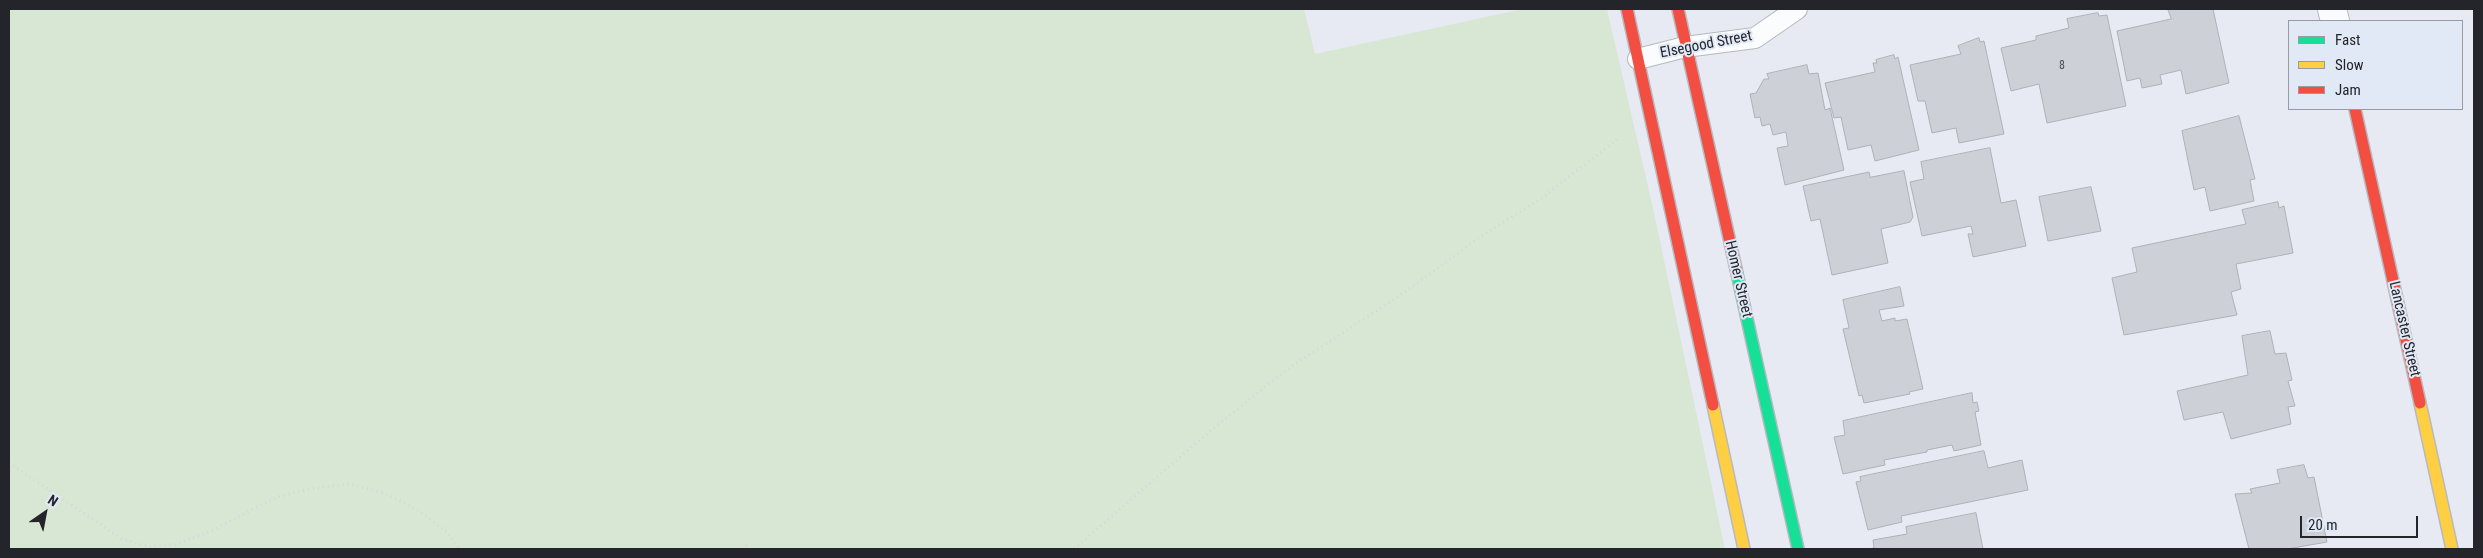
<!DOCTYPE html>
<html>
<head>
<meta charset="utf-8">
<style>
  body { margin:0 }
  #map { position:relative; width:2483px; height:558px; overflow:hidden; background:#e7eaf2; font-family:"Roboto Condensed",sans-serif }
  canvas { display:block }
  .frame { position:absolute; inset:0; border:10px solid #23252a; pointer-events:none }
  .legend { position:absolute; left:2288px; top:20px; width:175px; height:90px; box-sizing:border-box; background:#e2e9f6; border:1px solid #969ba4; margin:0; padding:6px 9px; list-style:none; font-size:15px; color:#23252a }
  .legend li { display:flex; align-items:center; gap:10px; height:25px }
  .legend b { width:25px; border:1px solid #969ba4 }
  .north { position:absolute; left:20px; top:488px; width:50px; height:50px; -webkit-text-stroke:4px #e2e9f6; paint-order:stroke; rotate:33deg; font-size:14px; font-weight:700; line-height:20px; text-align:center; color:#23252a }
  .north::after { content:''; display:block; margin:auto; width:18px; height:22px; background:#23252a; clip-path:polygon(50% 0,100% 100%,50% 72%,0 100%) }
  .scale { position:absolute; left:2300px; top:516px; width:118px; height:22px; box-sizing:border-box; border:2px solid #23252a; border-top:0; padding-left:6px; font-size:15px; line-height:18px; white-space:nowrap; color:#23252a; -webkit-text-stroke:4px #e2e9f6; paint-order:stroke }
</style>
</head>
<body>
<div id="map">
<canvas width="2483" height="558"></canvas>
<div class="frame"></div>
<ul class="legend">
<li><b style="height:6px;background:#16e098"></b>Fast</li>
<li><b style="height:6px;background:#ffcf43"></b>Slow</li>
<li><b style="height:6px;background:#f24e42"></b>Jam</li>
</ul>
<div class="north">N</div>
<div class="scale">20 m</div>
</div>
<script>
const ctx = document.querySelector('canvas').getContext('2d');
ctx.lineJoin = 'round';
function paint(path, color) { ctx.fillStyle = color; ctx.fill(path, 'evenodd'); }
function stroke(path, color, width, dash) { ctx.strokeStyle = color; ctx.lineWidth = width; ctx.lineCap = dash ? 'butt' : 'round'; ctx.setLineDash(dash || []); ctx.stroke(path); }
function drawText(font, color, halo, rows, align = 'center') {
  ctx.font = font + ' "Roboto Condensed",sans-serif'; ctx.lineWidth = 4; ctx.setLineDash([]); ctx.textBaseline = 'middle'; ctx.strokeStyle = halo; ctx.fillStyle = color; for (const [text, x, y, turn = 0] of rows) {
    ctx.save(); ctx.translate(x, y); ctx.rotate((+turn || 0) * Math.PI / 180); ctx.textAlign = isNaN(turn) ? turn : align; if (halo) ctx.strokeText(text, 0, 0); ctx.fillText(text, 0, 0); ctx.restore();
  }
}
paint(new Path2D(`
  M9 9H1304L1315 54 1523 9H1607L1653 208 1725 549H9Z`), '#d8e7d4');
const building = new Path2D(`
  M2168 9H2213L2229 83 2186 94 2181 70 2160 75 2162 84 2142 88 2140 78 2127 81 2117 31 2171 19Z
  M2098 13 2099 16 2107 15 2126 106 2047 123 2039 84 2011 91 2001 48 2036 40V36L2069 28 2067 19Z
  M1979 38 1980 42 1984 41 2004 134 1959 143 1956 128 1932 133 1925 101H1918L1910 65 1961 54 1958 46Z
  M1894 55 1895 59 1898 57 1919 150 1875 161 1871 145 1848 150 1841 117 1834 118 1825 83 1875 72 1873 63H1877L1876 60Z
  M1807 65 1809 74 1818 73 1825 110 1830 108 1844 170 1785 185 1777 148 1788 146 1786 132 1773 135 1770 124 1762 126 1760 117 1755 118 1750 94 1756 93 1764 79H1769L1767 74Z
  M2239 116 2255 179 2250 180 2254 201 2210 211 2205 187 2194 190 2182 131Z
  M1990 148 2001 203 2016 200 2026 246 1973 257 1968 234H1973L1971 226 1922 236 1910 182 1924 179 1921 162Z
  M1904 171 1913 217 1910 222 1881 229 1888 263 1832 275 1820 219 1811 221 1803 186 1869 172 1870 177Z
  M2091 187 2101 231 2048 241 2039 197Z
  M2278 202 2279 208 2284 206 2293 253 2236 264 2241 289 2231 292 2237 315 2124 335 2112 278 2137 272 2132 248 2246 224 2242 210Z
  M1900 287 1904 306 1879 310 1882 321 1895 318V321L1907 319 1923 389 1909 392 1910 394 1864 403 1862 395 1859 396 1843 329 1849 328 1843 300Z
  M2270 331 2275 354 2286 353 2292 380 2288 381 2295 406 2288 407 2291 424 2231 439 2223 412 2184 420 2177 391 2248 375 2242 336Z
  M1972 393 1973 403 1977 402 1979 411 1975 412 1981 445 1954 451 1952 445 1927 450V452L1884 460 1885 465 1843 474 1834 437 1845 435 1843 421Z
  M1984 451 1988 468 2022 460 2028 490 1901 516 1902 522 1868 530 1856 482 1861 481 1860 477Z
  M2304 465 2308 478 2314 477 2327 542 2287 549H2249L2235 494 2252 493 2250 489 2280 483 2277 470Z
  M1976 513 1983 549H1867L1874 548 1873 540 1907 534 1906 527Z`);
paint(building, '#cdd0d6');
stroke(building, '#aeb1b7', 1);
const lane = new Path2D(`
  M1638 59 1685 47 1755 38 1797 9`);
const street = new Path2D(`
  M2332 9 2335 21`);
const fast = new Path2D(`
  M1736 269 1798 549`);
const slow = new Path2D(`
  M2420 403 2452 549
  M1713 405 1744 549`);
const jam = new Path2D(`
  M1627 9 1713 405
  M1678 9 1736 269
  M2355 109 2420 403`);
stroke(lane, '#b7b9bf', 22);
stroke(street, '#b7b9bf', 30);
stroke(fast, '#b7b9bf', 14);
stroke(slow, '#b7b9bf', 14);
stroke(jam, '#b7b9bf', 14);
stroke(new Path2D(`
  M9 463 122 539 149 547 177 544 211 531 277 497 315 488 349 484 384 493 416 509 447 532 460 549
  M746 545 749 549
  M1074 549 1209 432 1289 368 1405 292 1480 237 1542 198 1620 137`), '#d5d6d8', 3, [1, 4]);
stroke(lane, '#fbfcfd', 20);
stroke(street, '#fbfcfd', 28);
stroke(fast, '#16e098', 11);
stroke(slow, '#ffcf43', 11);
stroke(jam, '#f24e42', 11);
drawText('12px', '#4e5055', null, [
  ["8",2062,66]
]);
drawText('15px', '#23252a', '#e2e9f6', [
  ["Elsegood Street",1706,45,-11],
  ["Homer Street",1738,279,77],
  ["Lancaster Street",2404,329,77]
]);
</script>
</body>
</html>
